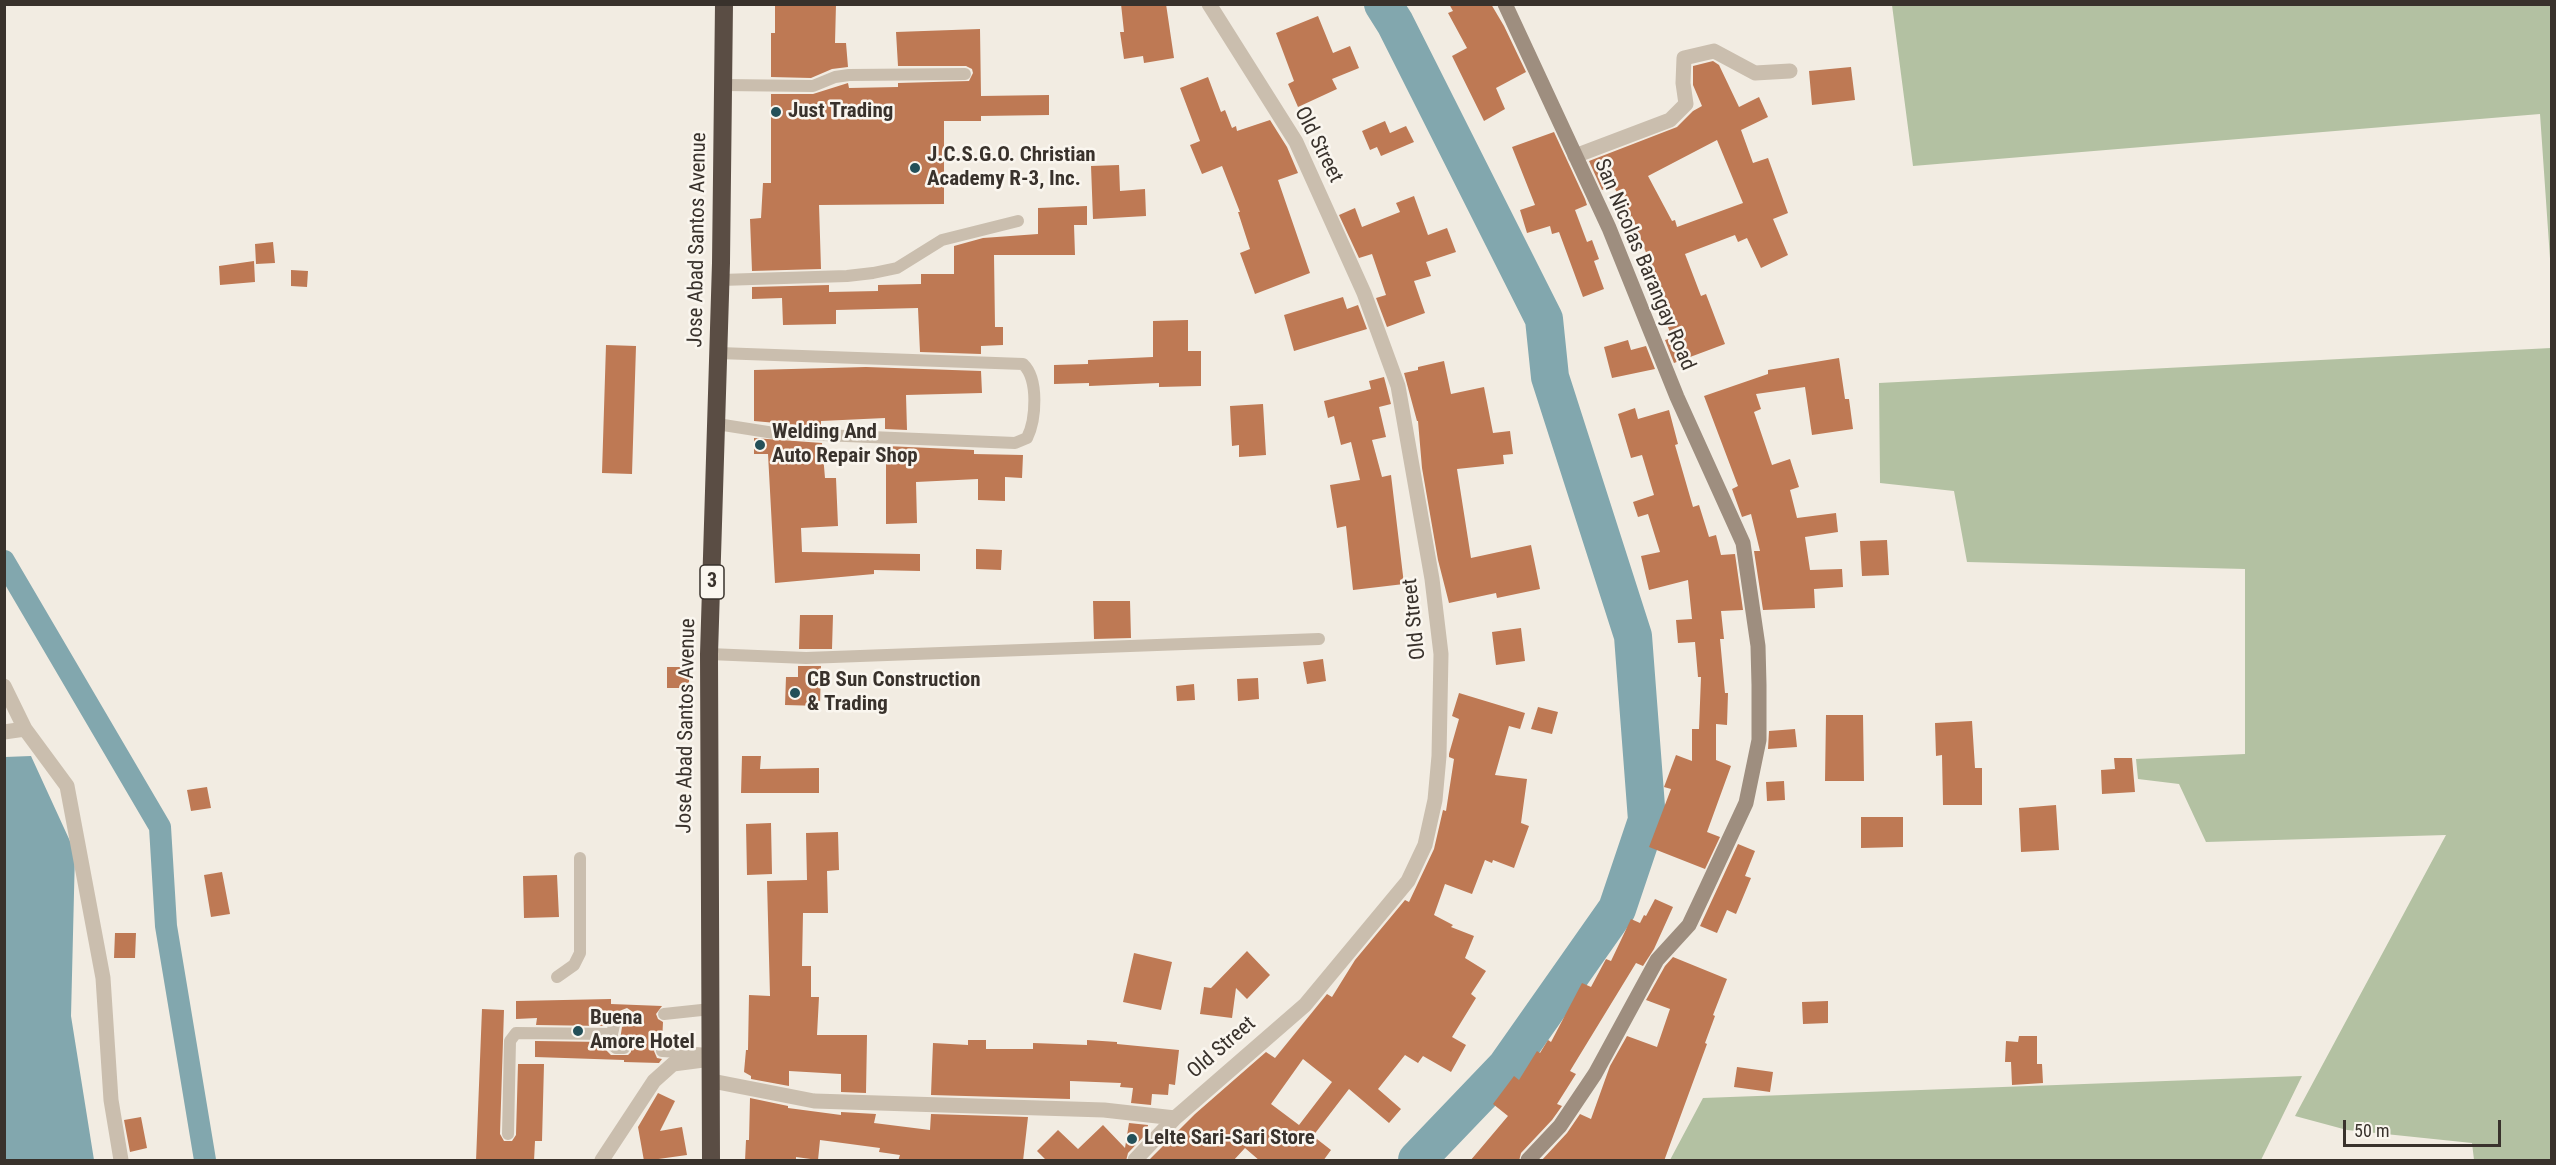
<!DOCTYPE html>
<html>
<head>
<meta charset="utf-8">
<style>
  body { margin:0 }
  #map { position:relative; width:2556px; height:1165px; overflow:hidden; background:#f2ece2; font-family:"Roboto Condensed",sans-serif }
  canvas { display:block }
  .frame { position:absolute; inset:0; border:6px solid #39322c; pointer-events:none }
  .scale { position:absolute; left:2343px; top:1120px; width:158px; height:27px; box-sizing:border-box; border:3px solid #39322c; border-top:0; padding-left:8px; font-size:18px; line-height:21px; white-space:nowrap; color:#39322c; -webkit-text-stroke:4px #faf6ef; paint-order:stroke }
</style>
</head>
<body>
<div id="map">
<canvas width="2556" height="1165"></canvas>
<div class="frame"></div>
<div class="scale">50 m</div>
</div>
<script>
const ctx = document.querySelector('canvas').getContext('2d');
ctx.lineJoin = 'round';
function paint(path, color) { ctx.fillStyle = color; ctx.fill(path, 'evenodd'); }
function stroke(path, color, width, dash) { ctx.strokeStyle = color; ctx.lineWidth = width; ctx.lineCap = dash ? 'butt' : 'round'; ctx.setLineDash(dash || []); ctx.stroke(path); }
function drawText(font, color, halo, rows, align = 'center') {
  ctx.font = font + ' "Roboto Condensed",sans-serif'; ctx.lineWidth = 5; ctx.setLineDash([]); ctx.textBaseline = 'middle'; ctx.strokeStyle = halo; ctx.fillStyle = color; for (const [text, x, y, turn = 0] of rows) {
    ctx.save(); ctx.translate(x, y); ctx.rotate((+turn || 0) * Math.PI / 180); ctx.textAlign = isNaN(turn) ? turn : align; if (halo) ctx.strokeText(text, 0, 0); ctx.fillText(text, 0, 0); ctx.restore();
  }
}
paint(new Path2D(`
  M1892 5H2551V273L2540 114 1913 166Z
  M2551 348V1160H2474L2472 1143 2347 1130 2295 1116 2446 835 2206 842 2179 784 2138 779 2136 759 2245 754V569L1967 562 1954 491 1880 483 1879 383Z
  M2302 1076 2261 1160H1670L1703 1098Z`), '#b3c1a2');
paint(new Path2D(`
  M31 756 75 852 71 1016 94 1160H5V757Z`), '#82a7ae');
stroke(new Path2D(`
  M4 561 160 827 166 926 205 1160`), '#82a7ae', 22);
stroke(new Path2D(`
  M1383 4 1395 23 1544 319 1550 377 1633 636 1647 820 1617 909 1506 1067 1417 1160`), '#82a7ae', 38);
paint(new Path2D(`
  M775 4H836L835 43H846L848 67 832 69 811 78 771 77V33H775Z
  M1121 4H1166L1174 58 1144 63 1143 56 1124 59 1120 32H1124Z
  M1449 4H1491L1504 26 1526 72 1496 88 1505 109 1484 121 1452 56 1467 48 1448 13 1453 11Z
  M1318 16 1333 53 1350 46 1359 68 1332 79 1337 89 1298 107 1288 84 1294 81 1276 33Z
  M980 29 981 96 1049 95V115L981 116V121H944V204L819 205 821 269 752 271 750 219 761 218 763 183H771V94H813L848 83 849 88 898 87V83L969 81 973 73 972 69 966 66H898L896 32Z
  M1713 61 1719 65 1739 107 1759 97 1768 117 1741 130 1753 163 1768 158 1788 213 1773 219 1788 255 1761 268 1747 238 1738 242 1735 235 1685 254 1701 296 1706 294 1725 344 1674 363 1665 340 1672 338 1650 278 1655 276 1632 216 1630 217 1613 185 1602 190 1589 161 1677 127 1693 111 1702 106 1693 85V66ZM1717 140 1743 203 1677 227 1675 220 1672 221 1648 176Z
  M1851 67 1855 100 1812 105 1809 71Z
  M1208 77 1221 112 1225 110 1232 128 1236 126 1237 131 1270 120 1287 147 1298 173 1278 180 1310 273 1255 294 1240 253 1250 249 1238 212H1240L1222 166 1202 174 1190 145 1200 141 1180 88Z
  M1385 121 1390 133 1406 126 1414 142 1381 156 1377 147 1370 150 1362 131Z
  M1554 132 1585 199 1587 205 1575 210 1587 242 1592 240 1599 259 1594 261 1604 289 1583 297 1559 232 1552 234 1550 226 1527 233 1520 210 1535 205 1512 147Z
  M1119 165 1120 191 1145 189 1146 216 1093 219 1091 166Z
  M1414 196 1428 235 1447 228 1456 252 1426 262 1431 276 1414 281 1425 313 1387 327 1376 298 1386 295 1372 254 1359 258 1339 215 1355 208 1362 227 1400 212 1396 203Z
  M1087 206V225H1074L1075 255H994L995 327H1003V345L981 346V354L920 352 918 308 836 310V324L783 325 782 298 752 299V287L829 285V292L878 291V285L921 284V274H954V246L983 238 1038 234V208Z
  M273 242 275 263 256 264 255 244Z
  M254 261 255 282 220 285 219 266Z
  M291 270 308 271 307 287 291 286Z
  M1343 297 1347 309 1358 305 1367 329 1294 351 1284 315Z
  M1188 320V351H1201V386L1159 387V383L1089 386V383L1054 384V365L1088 364V360L1153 357V321Z
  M1628 340 1631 350 1646 346 1655 369 1612 378 1604 347Z
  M606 345 636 346 632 474 602 473Z
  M1839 358 1845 399H1849L1853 429 1812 435 1805 387 1756 394 1761 409 1754 412 1772 465 1790 459 1799 487 1790 490 1797 518 1836 513 1838 532 1805 537 1810 570 1842 569 1843 587 1814 589 1815 608 1763 610 1754 551H1760L1751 514 1742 517 1732 489 1738 486 1704 396 1768 374V370Z
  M1444 361 1451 394 1484 387 1493 433 1510 431 1513 454 1503 455 1504 464 1457 469 1471 558 1531 545 1540 589 1497 598 1496 593 1449 603 1438 560 1422 468 1418 421H1417L1404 373 1418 370V367Z
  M866 367 981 371 982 393 906 395 907 430 885 429V418L821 421V427L754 421V370Z
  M1384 377 1391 404 1379 407 1386 437 1372 440 1382 477 1391 475 1404 584 1353 590 1346 526 1337 528 1330 485 1360 480 1351 442 1341 445 1334 416 1328 418 1324 401 1371 389 1369 381Z
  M1263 404 1266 455 1239 457V445L1232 446 1230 406Z
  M1635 408 1638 419 1669 410 1678 444 1675 445 1693 507 1699 505 1709 537 1716 535 1721 555 1735 554 1743 610 1721 611 1724 639H1720L1725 693H1728L1727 725 1716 724V760L1731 766 1707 832 1720 837 1705 869 1649 847 1671 789 1664 787 1676 755 1692 761V729H1699L1701 677H1698L1695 642 1678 643 1676 620 1692 619 1688 580 1649 590 1641 556 1660 552 1648 514 1638 517 1633 502 1654 495 1642 455 1631 458 1618 414Z
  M754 438 822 443 825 478H836L838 526 801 528 802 552 920 554V571L874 570V574L775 583 768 454H754Z
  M886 446 974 450V454L1023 455 1022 478 1005 477V501L978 500V479L916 482 917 523 886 524Z
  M1887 540 1889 575 1862 576 1860 541Z
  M976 549 1002 550 1001 570 976 569Z
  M1093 601H1130L1131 638 1094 639Z
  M800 615H833L832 649H799Z
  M1521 628 1525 661 1496 665 1492 632Z
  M1323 659 1326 681 1307 684 1303 662Z
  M798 666H821L820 706 785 705 786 677H798Z
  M667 667H689V688H667Z
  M1258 678 1259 699 1238 701 1237 679Z
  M1194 684 1195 700 1177 701 1176 686Z
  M1459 693 1525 713 1520 729 1509 726 1495 775 1527 779 1521 823 1529 826 1514 868 1493 860 1492 863 1485 860 1472 894 1445 884 1434 915 1453 925 1451 927 1474 936 1465 958 1486 971 1471 994 1476 998 1452 1037 1466 1045 1451 1072 1423 1056 1418 1063 1405 1055 1378 1089 1401 1109 1389 1123 1349 1089 1313 1136 1331 1150 1323 1161H1260L1245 1148 1233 1161H1148L1195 1114 1266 1052 1275 1058 1327 994 1332 997 1355 960 1405 900 1409 902 1434 849 1443 810 1446 811 1454 759 1449 757V754L1459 719 1452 716ZM1303 1059 1332 1082 1299 1125 1271 1104Z
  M1538 707 1558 712 1552 734 1531 729Z
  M1826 715H1863L1864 781H1825Z
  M1972 721 1975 768H1982V805H1943L1942 755 1936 756 1935 723Z
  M1795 729 1797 747 1768 749 1769 731Z
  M742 756H761L760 769 819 768V793H741Z
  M2114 758H2132L2135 792 2102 794 2101 770 2115 769Z
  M1784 781 1785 800 1767 801 1766 782Z
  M207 787 211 808 191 811 187 790Z
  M2056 805 2059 850 2021 852 2019 808Z
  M1861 817H1903V847L1861 848Z
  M771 823 772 874 747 875 746 824Z
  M838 832 839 870 827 871 828 913H803L802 966H811V997H819L817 1035H867L866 1093 841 1092V1074L789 1071V1086L751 1079V1076L744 1072 746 1050H748L749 995 770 996 767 881 807 880 806 833Z
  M1738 844 1755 851 1745 876 1751 878 1736 914 1727 910 1717 933 1700 926Z
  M222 872 230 914 211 917 204 875Z
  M557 875 559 917 524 918 523 876Z
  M1655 899 1673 907 1654 949 1643 966 1636 963 1570 1071 1576 1074 1557 1104 1562 1106 1552 1120 1521 1153 1519 1161H1470L1508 1116 1493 1104 1514 1076 1519 1080 1537 1051 1540 1053 1548 1040 1551 1042 1582 983 1591 987 1606 959 1611 961 1631 919 1640 923 1644 915 1646 916Z
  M115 933H136L135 958H114Z
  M1247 951 1270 975 1247 999 1236 988 1232 1018 1200 1014 1204 987 1211 988Z
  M1134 953 1172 962 1161 1010 1123 1002Z
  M1673 957 1727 979 1713 1015 1715 1016 1705 1043 1707 1044 1664 1161H1541L1567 1133 1580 1114 1591 1119 1610 1066 1627 1036 1657 1047 1670 1009 1646 1000 1665 966Z
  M611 999V1004L662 1006 656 1014 658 1019 663 1022 662 1043 656 1046 654 1051 657 1058 662 1059 659 1063 624 1062V1060L535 1057V1041L604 1042 605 1049 611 1055H628L631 1052V1044L628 1041 620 1040 622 1027 630 1023 634 1017 633 1012 627 1008 609 1015 605 1026 536 1025 537 1018 516 1019V1001Z
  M1828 1001V1023L1803 1024 1802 1002Z
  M482 1009 504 1010 500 1134 504 1141H512L516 1135 518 1064H544L542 1141H535L534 1161H476Z
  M2019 1036H2037V1064H2042L2043 1083 2012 1085 2011 1062H2005L2006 1041 2018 1042Z
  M968 1040H986V1049H1033V1043L1087 1045V1040L1117 1042V1044L1179 1050 1175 1085 1169 1084 1168 1095 1152 1094 1151 1105 1131 1103 1133 1088 1120 1087 1121 1083 1070 1081V1099L931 1095 933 1043 968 1045Z
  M1737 1067 1773 1072 1770 1092 1734 1087Z
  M658 1093 675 1101 660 1131 682 1127 687 1155 644 1161 638 1127Z
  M750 1098 788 1106V1108L841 1115V1112L876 1114 874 1123 930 1130 931 1114 1028 1117 1023 1161H898L900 1155 879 1152 880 1148 820 1140 818 1160 796 1157V1161H745L746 1140H749Z
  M141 1117 147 1148 130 1152 124 1120Z
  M1129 1123 1148 1125 1147 1133 1128 1153 1126 1161H1047L1037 1151 1058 1130 1078 1149 1103 1125 1125 1148Z`), '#be7954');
stroke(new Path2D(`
  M723 85 813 86 835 77 849 75 965 74
  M721 280 847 276 873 273 897 268 942 240 1018 221
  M717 424 774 433 1015 443 1027 438C1036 420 1039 379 1023 364L719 353
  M709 654 806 658 1319 639
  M557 977 574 965 580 953V858
  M664 1014 711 1009
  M624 1048H616L612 1045V1034L615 1021 626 1016
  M662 1051 711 1054
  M508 1134 510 1041 516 1033 612 1034`), '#cabeae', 12);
stroke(new Path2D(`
  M1575 156 1670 120 1686 104 1683 83 1684 58 1714 51 1755 73 1790 71
  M4 686 25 729 67 786 103 978 111 1100 121 1160
  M4 732 25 729
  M712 1081 814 1101 1104 1110 1175 1118
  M602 1160 654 1081 673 1064 711 1059
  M1135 1160 1175 1118 1305 1005 1408 881 1425 845 1435 800 1439 756 1441 654 1432 579 1398 386 1364 293 1296 142 1209 4`), '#cabeae', 15);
stroke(new Path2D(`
  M1505 4 1609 228 1677 397 1743 543 1758 646 1759 685V740L1746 803 1706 889 1689 925 1657 960 1595 1074 1560 1126 1528 1160`), '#9e8e7f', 15);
stroke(new Path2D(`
  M711 1160 709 654 721 263 724 4`), '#5a4d44', 18);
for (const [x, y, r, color] of [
  [776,112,6,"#245059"],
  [915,168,6,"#245059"],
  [760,445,6,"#245059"],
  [795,693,6,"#245059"],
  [578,1031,6,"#245059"],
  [1132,1139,6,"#245059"]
]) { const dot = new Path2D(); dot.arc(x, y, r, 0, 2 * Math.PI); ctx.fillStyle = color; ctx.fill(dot); stroke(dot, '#faf6ef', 2); }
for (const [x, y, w] of [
  [712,582,24]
]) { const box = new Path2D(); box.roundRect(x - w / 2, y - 17, w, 34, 4.5); ctx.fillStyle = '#faf6ef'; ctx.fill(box); stroke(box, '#39322c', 1.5); }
drawText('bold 20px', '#39322c', null, [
  ["3",712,582]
]);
drawText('bold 21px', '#39322c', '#faf6ef', [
  ["Just Trading",788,112],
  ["J.C.S.G.O. Christian",927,156],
  ["Academy R-3, Inc.",927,180],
  ["Welding And",772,433],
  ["Auto Repair Shop",772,457],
  ["CB Sun Construction",807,681],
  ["& Trading",807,705],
  ["Buena",590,1019],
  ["Amore Hotel",590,1043],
  ["Lelte Sari-Sari Store",1144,1139]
], 'left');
drawText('21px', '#39322c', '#faf6ef', [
  ["Old Street",1318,145,63],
  ["Jose Abad Santos Avenue",698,240,-89],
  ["San Nicolas Barangay Road",1644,265,67],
  ["Old Street",1415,619,-96],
  ["Jose Abad Santos Avenue",687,726,-89],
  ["Old Street",1222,1048,-41]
]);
</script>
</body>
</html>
